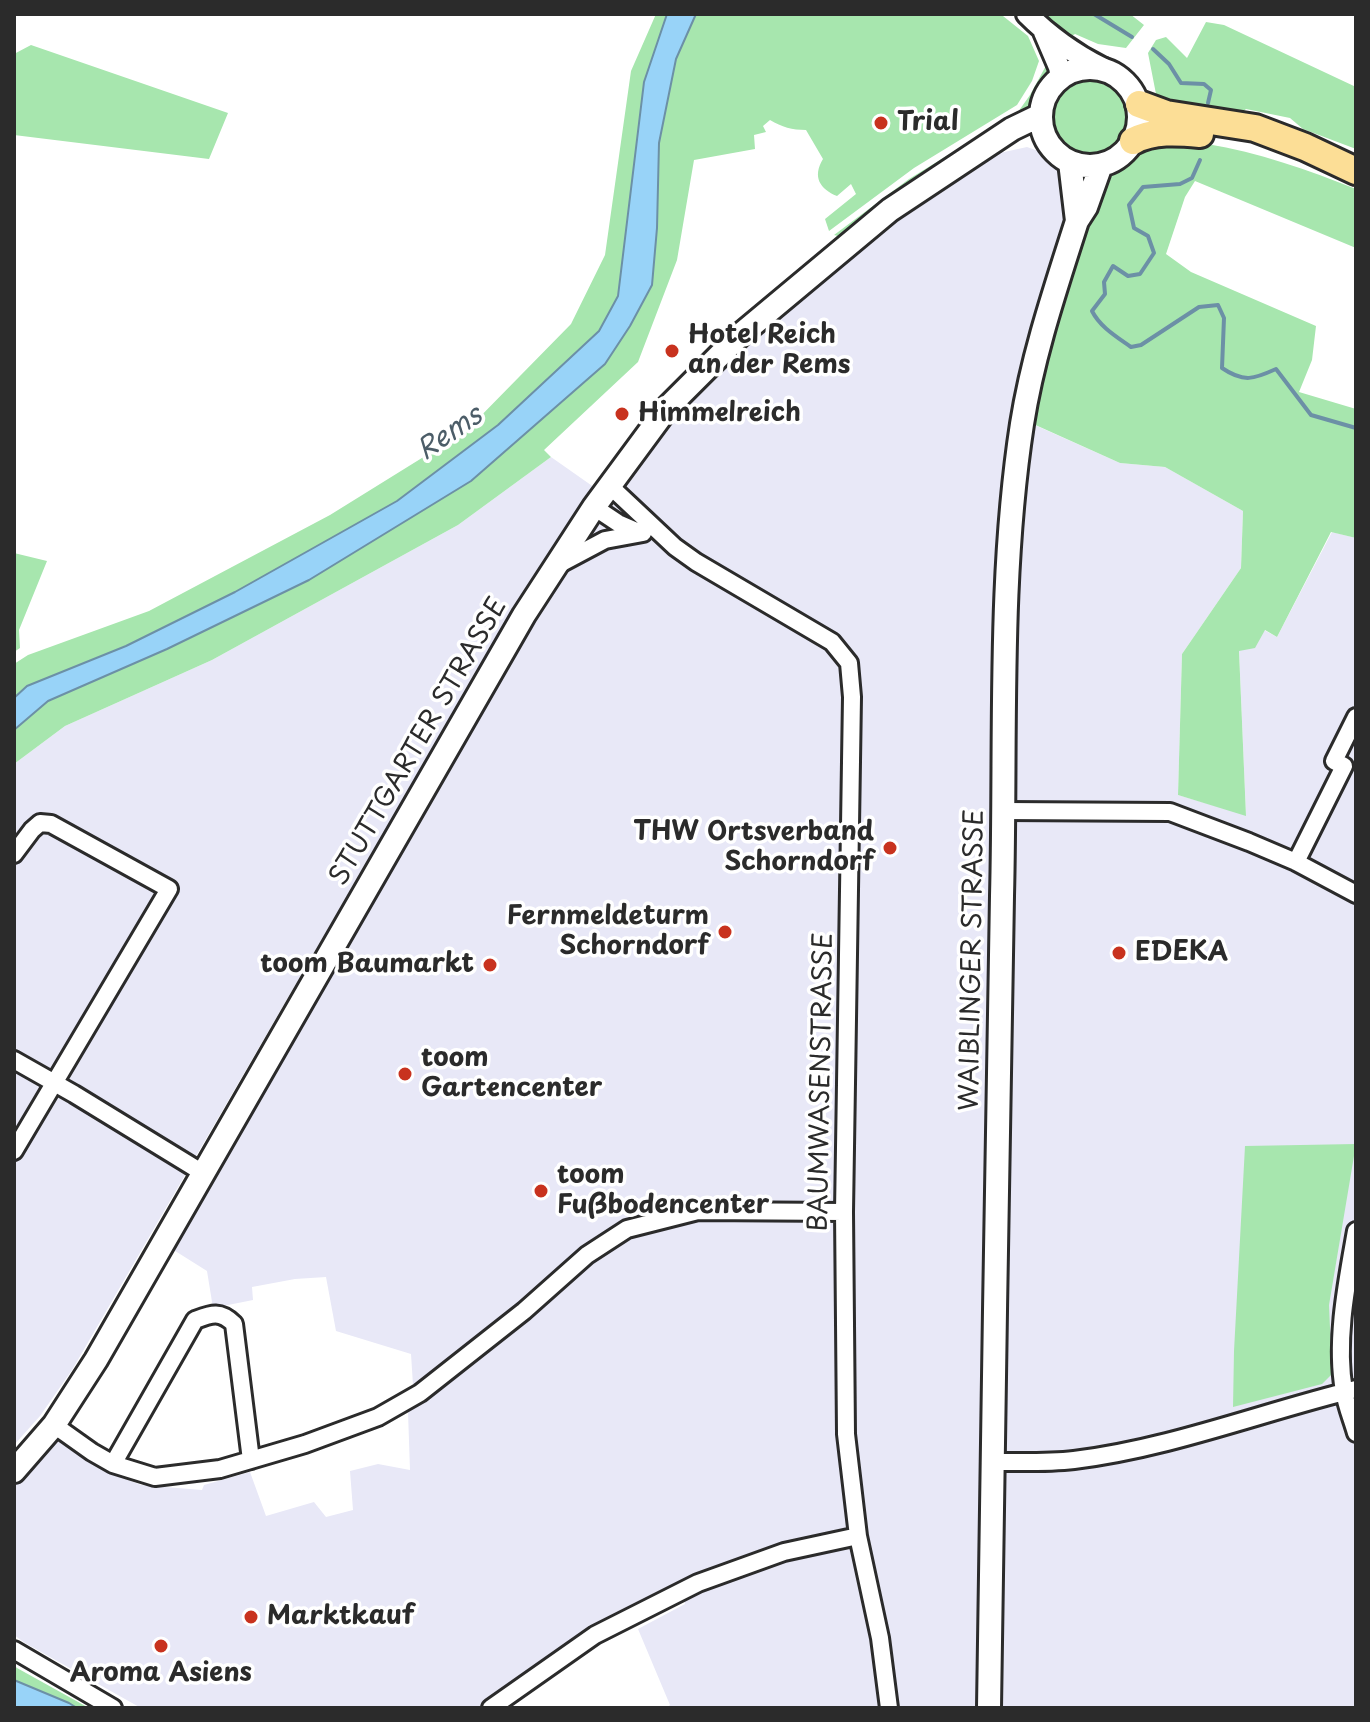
<!DOCTYPE html>
<html>
<head>
<meta charset="utf-8">
<style>
  body { margin:0 }
  #map { position:relative; width:1370px; height:1722px; overflow:hidden; background:#fff; font-family:"Playpen Sans",sans-serif }
  canvas { display:block }
  .frame { position:absolute; inset:0; border:16px solid #2b2b2b; pointer-events:none }
</style>
</head>
<body>
<div id="map">
<canvas width="1370" height="1722"></canvas>
<div class="frame"></div>
</div>
<script>
const ctx = document.querySelector('canvas').getContext('2d');
ctx.lineJoin = 'round';
function paint(path, color) { ctx.fillStyle = color; ctx.fill(path, 'evenodd'); }
function stroke(path, color, width, dash) { ctx.strokeStyle = color; ctx.lineWidth = width; ctx.lineCap = dash ? 'butt' : 'round'; ctx.setLineDash(dash || []); ctx.stroke(path); }
function drawText(font, color, halo, rows, align = 'center') {
  ctx.font = font + ' "Playpen Sans",sans-serif'; ctx.lineWidth = 7; ctx.setLineDash([]); ctx.textBaseline = 'middle'; ctx.strokeStyle = halo; ctx.fillStyle = color; for (const [text, x, y, turn = 0] of rows) {
    ctx.save(); ctx.translate(x, y); ctx.rotate((+turn || 0) * Math.PI / 180); ctx.textAlign = isNaN(turn) ? turn : align; if (halo) ctx.strokeText(text, 0, 0); ctx.fillText(text, 0, 0); ctx.restore();
  }
}
paint(new Path2D(`
  M1027 147 1047 154 1063 170 1069 193 1060 240 1036 315 1010 414 1120 463 1165 467 1243 511 1241 568 1182 654 1178 795 1246 815 1239 650 1264 630 1277 637 1332 532 1356 538V1708H666L670 1705 638 1629 685 1604 681 1585 487 1708H141L25 1643 14 1635V1485L59 1438 106 1471 141 1485 202 1490 204 1485 250 1472 266 1516 314 1502 326 1517 353 1510 350 1471 378 1464 410 1470 408 1412 413 1385 411 1354 336 1331 326 1277 295 1279 252 1287 253 1300 213 1308 207 1271 172 1249 412 828 392 818 72 1370 40 1416 14 1445V764L65 726 212 660 458 525 551 457 608 497 679 410 778 319 906 208 949 180 995 154Z`), '#e8e8f7');
paint(new Path2D(`
  M656 14H996L1003 16 1028 36 1039 61 1032 81 1017 105 914 168 829 231 825 219 856 194 851 184 837 196C820 189 812 177 823 159L806 130C792 130 782 127 770 120L763 126 766 132 754 135 755 149 694 160 677 260 638 362 544 450 551 457 458 525 212 660 65 726 14 764V664L28 655 149 611 330 515 467 430 571 324 605 255 631 71Z
  M1044 14H1130L1144 25 1126 48 1098 44 1075 34 1068 38Z
  M1206 22 1224 25 1356 87V149L1303 129 1290 118 1246 109 1240 114 1179 106 1156 94 1148 53 1156 40 1166 37 1187 58Z
  M31 45 228 113 209 159 14 135V54Z
  M1048 62 1051 67 1048 79 1032 107 842 237 834 235 909 179 1018 112 1030 95Z
  M1048 117a42 42 0 1 1 84 0a42 42 0 1 1-84 0Z
  M1207 144C1258 152 1308 170 1356 189V248L1195 181 1185 197 1166 254 1191 272 1316 326 1312 360 1299 392 1356 409V538L1331 532 1277 637 1265 630 1255 648 1239 651 1246 816 1178 795 1182 654 1241 568 1243 511 1165 467 1120 463 1031 423 1037 380 1102 177 1123 163 1139 146Z
  M14 553 47 561 19 630 20 648 14 652Z
  M1356 1144 1329 1305 1332 1374 1322 1384 1233 1407 1234 1351 1245 1146Z
  M14 1665 17 1668 89 1708H14Z`), '#a7e6ae');
const water = new Path2D(`
  M667 14H696L676 59 659 143 657 228 652 285 630 326 605 364 471 481 309 580 167 649 48 701 14 730V698L27 686 126 646 235 592 397 501 498 425 599 331 618 296 644 82Z
  M14 1680 69 1703 77 1708H14Z`);
paint(water, '#98d3f8');
stroke(water, '#6c90a6', 2);
stroke(new Path2D(`
  M1094 14 1132 37
  M1153 49 1169 64 1181 83 1204 84 1211 90 1208 103
  M1200 160 1192 178 1180 184 1143 187 1129 205 1134 228 1148 236 1154 253 1140 274 1128 276 1113 266 1104 282 1105 294 1092 311C1100 327 1117 337 1131 347L1141 345 1199 307 1218 305 1224 318 1222 368C1244 383 1254 379 1276 369L1311 415 1356 428`), '#6c90a6', 4);
const minor = new Path2D(`
  M609 485 675 547 696 562 832 642 849 663 852 697 844 1212 846 1434 858 1536 880 1638 889 1708
  M594 507 618 523 641 533
  M558 565 605 540 643 533
  M1004 811 1170 812 1249 842 1296 862 1356 894
  M14 854 32 830 40 823 51 824 169 889 14 1151
  M1296 862 1344 766 1334 761 1356 717
  M14 1060 74 1094 203 1173
  M1356 1231C1347 1282 1335 1340 1344 1391 1346 1405 1352 1419 1356 1433
  M54 1425 92 1452 113 1464 155 1477 220 1469 305 1444 378 1417 420 1393 524 1311 587 1255 627 1229 698 1211 844 1212
  M994 1462C1020 1462 1048 1463 1074 1460 1171 1448 1262 1412 1356 1389
  M113 1464 195 1320C211 1314 220 1310 234 1324L251 1460
  M14 1650 113 1708
  M491 1708 595 1635 698 1583 784 1552 858 1536`);
const tertiary = new Path2D(`
  M1027 14C1049 36 1074 54 1102 68
  M1044 32 1059 67 1061 77`);
const secondary = new Path2D(`
  M1041 117a49 49 0 1 1 98 0a49 49 0 1 1-98 0Z
  M1070 162 1077 221
  M14 1471 54 1425 96 1360 524 615 594 507 667 408 739 336 890 210 1012 129 1041 115
  M989 1708C994 1437 996 1167 1002 896 1006 739 998 580 1022 424 1033 354 1056 287 1077 221L1086 207 1101 165`);
const trunk = new Path2D(`
  M1139 104 1166 114 1255 128 1305 147 1356 171
  M1133 141C1153 130 1178 132 1200 134`);
stroke(minor, '#2b2b2b', 22);
stroke(tertiary, '#2b2b2b', 26);
stroke(secondary, '#2b2b2b', 28);
stroke(trunk, '#2b2b2b', 32);
stroke(minor, '#fff', 16);
stroke(tertiary, '#fff', 20);
stroke(secondary, '#fff', 22);
stroke(trunk, '#fcde96', 26);
for (const [x, y, r, color] of [
  [881,123,8,"#c8321e"],
  [672,351,8,"#c8321e"],
  [622,414,8,"#c8321e"],
  [890,848,8,"#c8321e"],
  [725,932,8,"#c8321e"],
  [1119,953,8,"#c8321e"],
  [490,965,8,"#c8321e"],
  [405,1074,8,"#c8321e"],
  [541,1191,8,"#c8321e"],
  [251,1617,8,"#c8321e"],
  [161,1646,8,"#c8321e"]
]) { const dot = new Path2D(); dot.arc(x, y, r, 0, 2 * Math.PI); ctx.fillStyle = color; ctx.fill(dot); stroke(dot, '#fff', 3); }
drawText('bold 26px', '#2b2b2b', '#fff', [
  ["Trial",897,123],
  ["Hotel Reich",688,336],
  ["an der Rems",688,366],
  ["Himmelreich",638,414],
  ["THW Ortsverband",874,833,"right"],
  ["Schorndorf",874,863,"right"],
  ["Fernmeldeturm",709,917,"right"],
  ["Schorndorf",709,947,"right"],
  ["EDEKA",1135,953],
  ["toom Baumarkt",474,965,"right"],
  ["toom",421,1059],
  ["Gartencenter",421,1089],
  ["toom",557,1176],
  ["Fußbodencenter",557,1206],
  ["Marktkauf",267,1617],
  ["Aroma Asiens",161,1674,"center"]
], 'left');
drawText('26px', '#2b2b2b', '#fff', [
  ["STUTTGARTER STRASSE",419,742,-60],
  ["WAIBLINGER STRASSE",973,960,-89],
  ["BAUMWASENSTRASSE",822,1082,-89]
]);
drawText('italic 28px', '#4c5d68', '#fff', [
  ["Rems",450,434,-35]
]);
</script>
</body>
</html>
